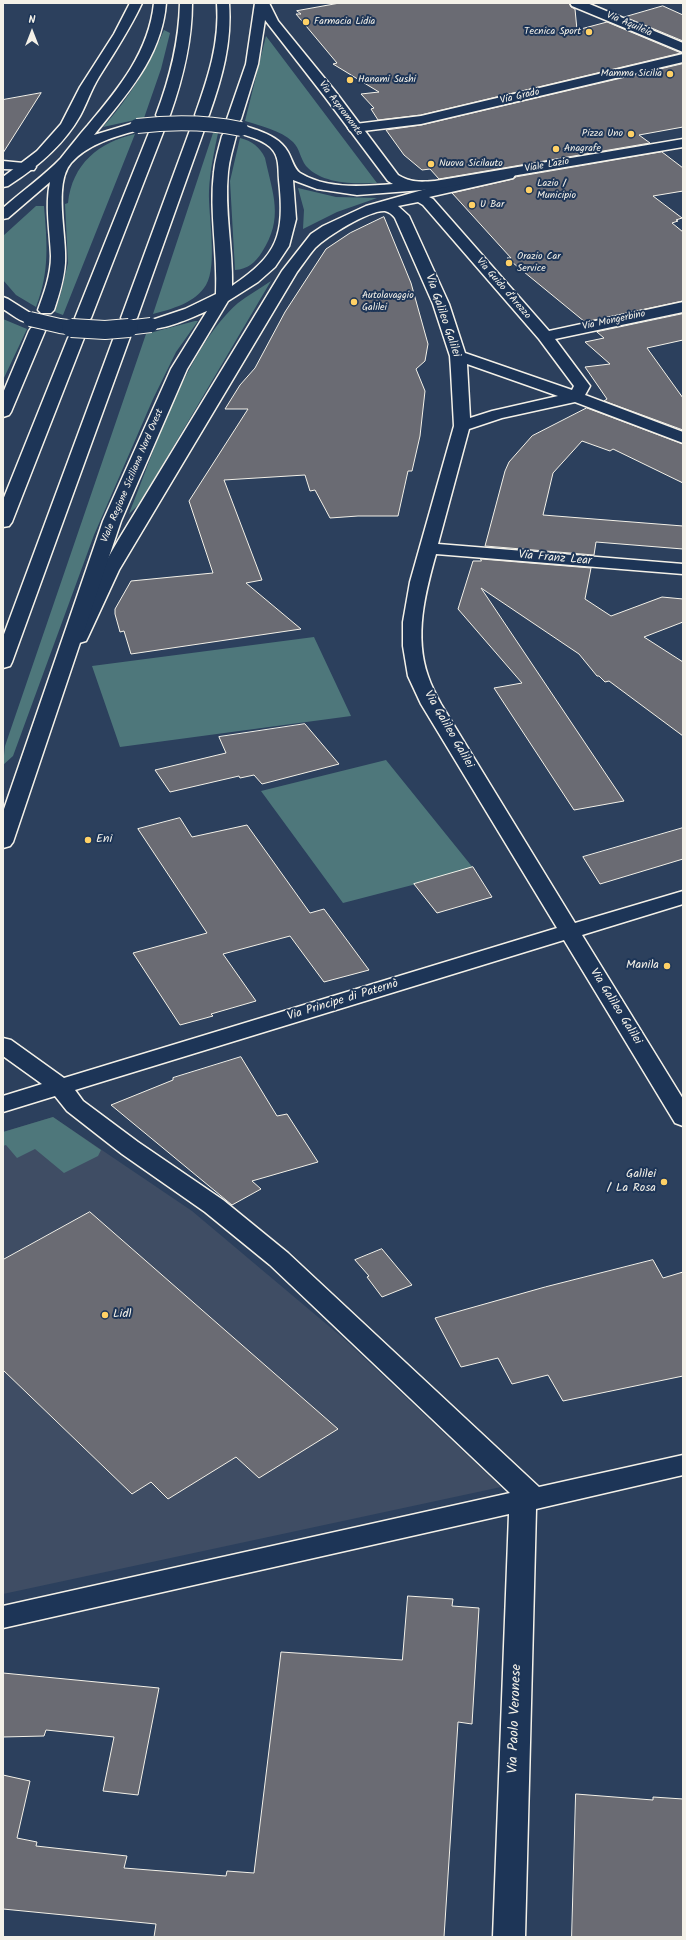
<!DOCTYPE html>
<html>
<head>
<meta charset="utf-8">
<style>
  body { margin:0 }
  #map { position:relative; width:686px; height:1940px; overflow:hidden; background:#2c405d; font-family:Kalam,sans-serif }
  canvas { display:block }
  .frame { position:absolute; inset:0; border:4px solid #f4f1e8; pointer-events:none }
  .north { position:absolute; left:12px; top:12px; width:40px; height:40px; -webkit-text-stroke:3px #1d3557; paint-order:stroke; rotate:0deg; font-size:11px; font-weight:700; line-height:16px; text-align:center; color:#f4f1e8 }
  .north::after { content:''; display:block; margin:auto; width:14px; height:18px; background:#f4f1e8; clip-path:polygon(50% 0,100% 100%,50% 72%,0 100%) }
</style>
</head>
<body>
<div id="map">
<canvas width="686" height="1940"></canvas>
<div class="frame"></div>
<div class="north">N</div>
</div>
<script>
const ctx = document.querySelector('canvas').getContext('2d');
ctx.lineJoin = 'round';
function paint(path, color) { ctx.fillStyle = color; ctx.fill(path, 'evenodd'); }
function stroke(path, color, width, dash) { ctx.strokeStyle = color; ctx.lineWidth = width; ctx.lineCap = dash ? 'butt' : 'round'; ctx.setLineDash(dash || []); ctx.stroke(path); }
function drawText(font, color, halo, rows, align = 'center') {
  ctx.font = font + ' Kalam,sans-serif'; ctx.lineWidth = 4; ctx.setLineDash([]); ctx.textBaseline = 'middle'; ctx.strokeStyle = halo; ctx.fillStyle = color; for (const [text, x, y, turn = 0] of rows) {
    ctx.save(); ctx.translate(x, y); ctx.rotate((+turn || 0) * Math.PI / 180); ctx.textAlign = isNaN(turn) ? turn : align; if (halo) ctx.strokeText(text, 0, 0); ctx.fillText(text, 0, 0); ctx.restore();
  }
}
paint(new Path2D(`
  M53 1117 192 1211 343 1338 501 1487 3 1594V1132Z`), '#3f4d64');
paint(new Path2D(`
  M164 30 170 33 161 69 144 118 103 127C129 98 149 66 164 30Z
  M266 36 377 183C354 184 322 184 306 166 300 158 300 149 293 142 280 130 261 126 245 121Z
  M213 133H218C214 152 210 171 209 191 208 215 218 265 206 285 195 303 172 309 153 314Z
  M135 134 63 315 55 312 61 293 68 263 65 204 68 203C72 164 99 142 135 134Z
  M240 138C252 141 260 147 265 158 273 195 284 218 262 252 255 263 248 269 235 270L230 181Z
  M298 188 336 197 377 198 337 212 303 229 304 210Z
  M36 206H44C47 242 50 271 36 307L16 295 3 280V236Z
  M271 281 140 503 129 514C154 452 187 347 238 303 248 295 261 288 271 281Z
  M3 319 27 329 3 380Z
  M195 321H198L176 352 153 399 94 535 13 756 3 765 5 746 146 334Z
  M314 637 351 716 120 747 92 666Z
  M386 760 474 869 343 903 261 791Z
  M53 1117 101 1150 98 1156 64 1173 35 1149 17 1158 6 1145 3 1146V1132Z`), '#4e777b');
const building = new Path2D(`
  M340 3H569L571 7 575 9 577 30 607 22 681 53 421 115 378 120 371 109 374 108 361 94 379 92 333 64 337 63 296 14H301L297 11Z
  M663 6 683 15V41L625 17Z
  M683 64V127L639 135 650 143 439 179 430 169 422 170 404 155 386 130 421 125Z
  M41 93 3 153V100Z
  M662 152 683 168V191L653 196 682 218 676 220 678 221 672 223 683 232V301L585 322 507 258H511L452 193 513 179 516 177Z
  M384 217 411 283 428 344 425 361 416 369 425 391 420 436 412 471H408L398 516H358L330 518 315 490 310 491 305 475 224 480 262 580 246 583 301 629 131 654 124 631 120 632 115 614V609L131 581 213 573 189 501 248 409H225L240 385 255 368 285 312 326 249 350 233Z
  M683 314V340L647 348 683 398V430L604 401 607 399 585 367 610 364 585 342 604 338 597 332Z
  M587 408 683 444V483L613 449 610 451 582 441 553 473 543 515 683 526V549L596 542 594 555 485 546 505 471 509 462 532 436Z
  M481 559 591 568 585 599 611 616 662 597 683 599V622L644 637 683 662V736L609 681 605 682 599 676H597L579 654 481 588 624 801 574 810 494 688 522 683 458 609 473 561H481Z
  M305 724 339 764 262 784 254 775 240 778 239 776 170 792 155 770 226 753 219 737Z
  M180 818 192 837 247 825 310 913 324 909 369 970 324 982 290 936 223 954 256 1001 211 1014 213 1016 180 1025 133 953 207 933 138 829Z
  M683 828V859L600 884 583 857Z
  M473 867 492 897 437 913 414 884Z
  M241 1057 277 1116 287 1114 318 1162 252 1181 261 1189 232 1205 111 1105 173 1080V1078Z
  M90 1212 338 1429 259 1478 236 1457 168 1499 151 1482 132 1494 3 1370V1260Z
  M382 1249 412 1285 382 1297 367 1277 369 1276 355 1260Z
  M653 1260 663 1278 683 1272V1376L563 1401 548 1375 512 1384 498 1358 461 1367 435 1318 545 1287Z
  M408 1596 453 1599 452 1606 479 1608 472 1724 458 1722 444 1937H154L156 1924 3 1909V1775L30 1781 17 1838 37 1842 36 1846 127 1856 124 1868 226 1876 227 1871 254 1873 281 1652 402 1660Z
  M3 1673 159 1688 138 1795 103 1791 114 1737 46 1730 44 1736 3 1737Z
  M576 1794 653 1800V1797L683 1799V1937H572Z`);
paint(building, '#6a6b73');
stroke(building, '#f4f1e8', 1);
const minor = new Path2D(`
  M570 3H587L683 43V52L572 6Z
  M683 54V62L421 124 355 132 350 131 348 128 350 125 355 124 421 116Z
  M3 161 34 164 36 167 34 170 3 169Z
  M508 171 513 172 515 175 513 178 429 197 433 199 549 331 683 302V312L555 339 590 386 585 395 683 432V443L575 402 502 418 469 429 438 544 683 564V574L436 554C425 593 414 636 428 676 431 685 436 695 441 704L575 923 683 891V904L582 935 683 1099V1126L675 1123 564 940 75 1090 83 1101 138 1142 223 1200 288 1253 539 1487 683 1455V1475L536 1509 525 1937H493L509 1514 3 1628V1606L510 1493 270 1265 205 1212 122 1154 67 1111 55 1096 3 1112V1096L42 1084 3 1056V1038L11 1040 64 1078 557 928 421 704 408 676 403 646V622L410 582 454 426 451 371 450 356 433 304 395 218C393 215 389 212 385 211 369 210 327 236 315 248 309 255 303 264 297 272L119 570 88 637 86 641 79 643 72 641 70 637 101 570 119 539 282 271 311 234 323 226 366 206 433 187ZM418 202 423 205 539 339 574 386 572 390 465 353 449 304 409 216 398 206ZM467 364 558 396 492 411 470 418Z`);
const tertiary = new Path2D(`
  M130 3H142C130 29 114 53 99 77 91 90 87 103 80 116 63 146 36 168 8 186L3 187V177L37 151 61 124 80 87 114 34Z
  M154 3H166C162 57 126 95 94 135L137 122 142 123 144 126 142 129C117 136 89 143 71 163 53 184 67 236 65 263 64 279 59 295 54 310L51 313H41L38 310C44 293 51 275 51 256 50 231 45 206 50 182L8 218 3 219V208C20 193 46 174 61 158 70 147 79 135 88 125 119 88 149 52 154 3Z
  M255 3H269L278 21 335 91 398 175C411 183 421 182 435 181L683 139V147L435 189 357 195 317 189 293 180 296 219 289 246 275 267 258 282 228 301 187 369 121 521 13 842 10 846 3 848V812L103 521 171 369 207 311C193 317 161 332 146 328L143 325 146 322 185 309 216 294C218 253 209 212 214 172 215 160 219 148 222 136L224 133H234L236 136C233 148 229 160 228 172 224 210 233 248 232 286 278 255 285 235 279 180 278 168 280 156 270 147 261 139 247 136 236 132L234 129 236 126C244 124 250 128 257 130 270 135 281 140 288 152 292 159 294 169 300 173 327 190 364 186 393 184L388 181 325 97 265 20 258 64 241 119 239 122H229L227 119 246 64Z
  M3 297 8 299 35 316 38 319 35 322C23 325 13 315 3 309Z
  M37 326 43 328 45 331 11 412 9 415 3 417V393L29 331 31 328Z`);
const primary = new Path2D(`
  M180 3H192C192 42 183 78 170 115L168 118H158L156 115C170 78 179 43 180 3Z
  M217 3H229C232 43 222 78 209 115L207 118H197L195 115C208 78 220 43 217 3Z
  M157 126 162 127 164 130 91 318 88 321 83 323 78 321 75 318 150 130 152 127Z
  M197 126 202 127 204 130 137 318 134 321 129 323 124 321 121 318 190 130 192 127Z
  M122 332 128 334 130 337 12 662 10 666 3 668V637L114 337 116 334Z
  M76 333 82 335 84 338 12 522 9 526 3 527V500L68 338 70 335Z`);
stroke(minor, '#f4f1e8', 3);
stroke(tertiary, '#f4f1e8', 3);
stroke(primary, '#f4f1e8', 3);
paint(minor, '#1d3557');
paint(tertiary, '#1d3557');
paint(primary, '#1d3557');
const tertiaryBridgeFar1 = new Path2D(`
  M137 126C172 122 206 122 241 129
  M30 319 60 326 82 329
  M118 329 151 325`);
const tertiaryBridge = new Path2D(`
  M71 328 105 330 129 328`);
stroke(tertiaryBridgeFar1, '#f4f1e8', 16, []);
stroke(tertiaryBridge, '#f4f1e8', 20, []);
stroke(tertiaryBridgeFar1, '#1d3557', 14);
stroke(tertiaryBridge, '#1d3557', 18);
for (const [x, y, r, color] of [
  [306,22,4,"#ffd166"],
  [589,32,4,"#ffd166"],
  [670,74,4,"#ffd166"],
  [350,80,4,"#ffd166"],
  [631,134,4,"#ffd166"],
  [556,149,4,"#ffd166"],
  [431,164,4,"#ffd166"],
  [529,190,4,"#ffd166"],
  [472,205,4,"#ffd166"],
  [509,263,4,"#ffd166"],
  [354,302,4,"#ffd166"],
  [88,840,4,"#ffd166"],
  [667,966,4,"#ffd166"],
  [664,1182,4,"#ffd166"],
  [105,1315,4,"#ffd166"]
]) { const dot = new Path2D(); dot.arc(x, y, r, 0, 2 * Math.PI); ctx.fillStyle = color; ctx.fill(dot); stroke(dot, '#1d3557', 1.5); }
drawText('10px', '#f4f1e8', '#1d3557', [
  ["Farmacia Lidia",314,22],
  ["Tecnica Sport",581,32,"right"],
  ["Mamma Sicilia",662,74,"right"],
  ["Hanami Sushi",358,80],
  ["Pizza Uno",623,134,"right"],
  ["Anagrafe",564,149],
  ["Nuova Sicilauto",439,164],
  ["Lazio /",537,184],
  ["Municipio",537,196],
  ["U Bar",480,205],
  ["Orazio Car",517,257],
  ["Service",517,269],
  ["Autolavaggio",362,296],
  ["Galilei",362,308]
], 'left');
drawText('10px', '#f4f1e8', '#1d3557', [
  ["Via Aquileia",629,25,23],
  ["Via Grado",520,97,-13],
  ["Via Aspromonte",340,109,53],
  ["Viale Lazio",547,166,-10],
  ["Via Guido d'Arezzo",503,289,49],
  ["Via Mongerbino",614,321,-12],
  ["Viale Regione Siciliana Nord Ovest",133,476,-67]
]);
drawText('12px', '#f4f1e8', '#1d3557', [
  ["Via Galileo Galilei",442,316,71],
  ["Via Franz Lear",555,559,5],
  ["Via Galileo Galilei",448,730,60],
  ["Via Principe di Paternò",343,1001,-17],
  ["Via Galileo Galilei",615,1007,58]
]);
drawText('12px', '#f4f1e8', '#1d3557', [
  ["Eni",96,840],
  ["Manila",659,966,"right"],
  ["Galilei",656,1175,"right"],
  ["/ La Rosa",656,1189,"right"],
  ["Lidl",113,1315]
], 'left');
drawText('14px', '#f4f1e8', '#1d3557', [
  ["Via Paolo Veronese",516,1719,-88]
]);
</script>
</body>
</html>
